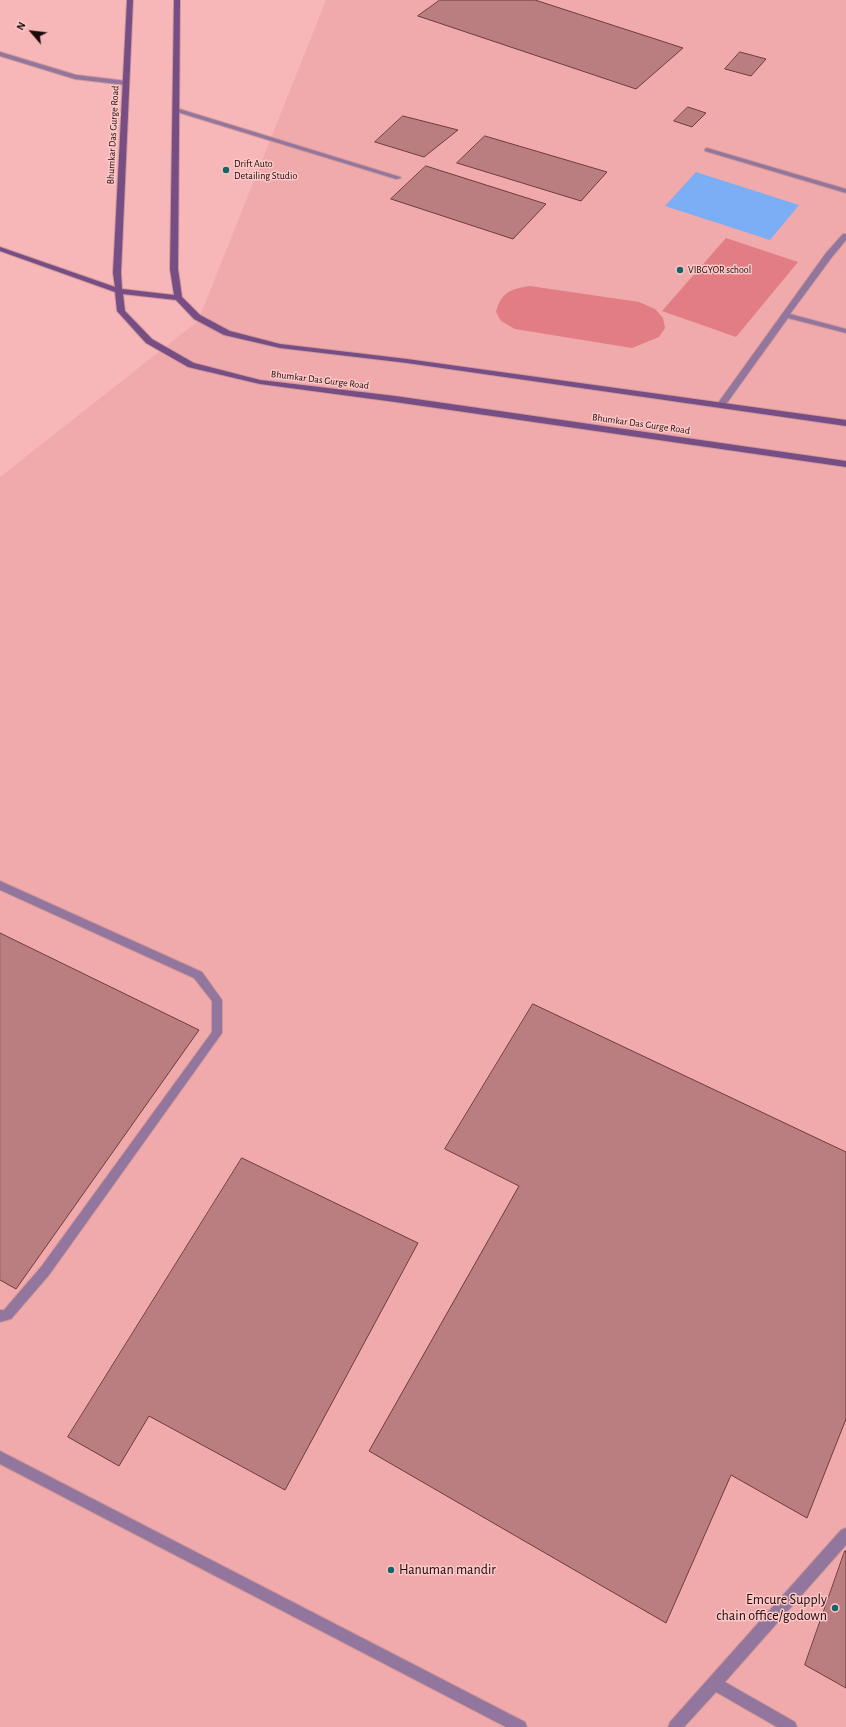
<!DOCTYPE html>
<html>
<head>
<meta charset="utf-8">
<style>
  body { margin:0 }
  #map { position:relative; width:846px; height:1727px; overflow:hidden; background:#f7b7b8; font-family:"Alegreya Sans",sans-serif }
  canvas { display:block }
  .north { position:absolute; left:12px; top:12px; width:40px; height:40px; -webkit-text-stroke:3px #fcc8c8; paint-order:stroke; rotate:298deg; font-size:11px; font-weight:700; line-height:16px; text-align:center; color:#1d080a }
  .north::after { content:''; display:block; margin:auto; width:14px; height:18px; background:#1d080a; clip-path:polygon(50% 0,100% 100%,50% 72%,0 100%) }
</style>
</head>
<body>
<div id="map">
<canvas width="846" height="1727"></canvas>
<div class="north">N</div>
</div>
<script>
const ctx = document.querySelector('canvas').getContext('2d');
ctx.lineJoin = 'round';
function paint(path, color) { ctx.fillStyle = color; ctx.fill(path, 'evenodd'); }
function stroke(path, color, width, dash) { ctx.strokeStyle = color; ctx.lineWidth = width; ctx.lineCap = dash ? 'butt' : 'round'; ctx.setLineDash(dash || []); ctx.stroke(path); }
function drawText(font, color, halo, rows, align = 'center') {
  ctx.font = font + ' "Alegreya Sans",sans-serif'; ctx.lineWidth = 3; ctx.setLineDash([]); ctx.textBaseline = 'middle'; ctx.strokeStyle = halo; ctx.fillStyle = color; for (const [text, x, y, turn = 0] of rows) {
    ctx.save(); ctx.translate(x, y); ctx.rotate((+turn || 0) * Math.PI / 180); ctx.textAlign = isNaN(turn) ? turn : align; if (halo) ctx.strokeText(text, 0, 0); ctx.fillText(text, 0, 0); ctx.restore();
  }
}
paint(new Path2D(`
  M326 0H846V1727H0V477L198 321Z`), '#f1aaac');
paint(new Path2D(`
  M726 238 798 262 736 337 662 311Z
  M530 286 639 302 655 309 663 318 665 328 659 337 632 348 515 329 501 321 496 312C501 292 511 289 530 286Z`), '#e17d83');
paint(new Path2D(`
  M696 172 799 205 770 240 665 206Z`), '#7caef6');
const building = new Path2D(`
  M440 0H535L683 48 636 89 418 16Z
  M740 52 766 59 751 76 725 69Z
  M688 107 706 113 692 127 674 121Z
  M403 116 458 130 424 157 375 142Z
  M485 136 607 172 581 201 457 163Z
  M426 166 546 204 513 239 391 199Z
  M0 933 199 1030 16 1289 0 1280Z
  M533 1004 846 1152V1419L807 1518 731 1475 666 1623 369 1451 519 1186 445 1149Z
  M242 1158 418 1243 285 1490 149 1416 119 1466 68 1437Z
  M845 1551H846V1688L805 1665Z`);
paint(building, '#bb7e80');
stroke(building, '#703b3e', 1);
const lane = new Path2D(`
  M0 52 76 75 126 81 129 83 126 85 75 79 0 56Z
  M176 108 400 177 401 178 396 179 174 111V109Z
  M707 148 846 189V193L705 151V149Z
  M843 234H846V240L832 257 790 314 846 329V333L788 318 724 407H718V403L826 253Z
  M0 881 202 972 222 1000V1033L49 1275 11 1319 0 1322V1310H4L41 1267 212 1032V1001L194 978 0 890Z
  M0 1451 525 1722 527 1727H506L0 1464Z
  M846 1528V1545L725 1682 795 1722 797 1727H777L716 1692 684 1727H668L670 1722 841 1530Z`);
const secondary = new Path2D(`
  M127 0H133L121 273 122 289 174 295 170 269 174 0H180L178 269 182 297 200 315 230 331 280 344 407 359 846 420V426L407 363 280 348 224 335 194 319 176 300 123 294 125 311 152 339 194 363 260 380 395 396 846 461V467L395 402 260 384 188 367 146 343 117 311 115 292 0 251V247L115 287 113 273Z`);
stroke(lane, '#d09899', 2);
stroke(secondary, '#d09899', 2);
paint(lane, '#93769d');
paint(secondary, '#774d85');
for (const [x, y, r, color] of [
  [226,170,4,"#156466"],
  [680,270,4,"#156466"],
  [391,1570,4,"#156466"],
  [835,1608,4,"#156466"]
]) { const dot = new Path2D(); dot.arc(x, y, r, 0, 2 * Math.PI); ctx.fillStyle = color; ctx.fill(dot); stroke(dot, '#fcc8c8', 1.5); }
drawText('10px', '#1d080a', '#fcc8c8', [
  ["Bhumkar Das Gurge Road",113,135,-87],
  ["Bhumkar Das Gurge Road",320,380,7],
  ["Bhumkar Das Gurge Road",641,424,8]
]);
drawText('10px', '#1d080a', '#fcc8c8', [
  ["Drift Auto",234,164],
  ["Detailing Studio",234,176],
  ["VIBGYOR school",688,270]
], 'left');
drawText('14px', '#1d080a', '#fcc8c8', [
  ["Hanuman mandir",399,1570],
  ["Emcure Supply",827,1600,"right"],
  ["chain office/godown",827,1616,"right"]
], 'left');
</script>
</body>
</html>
